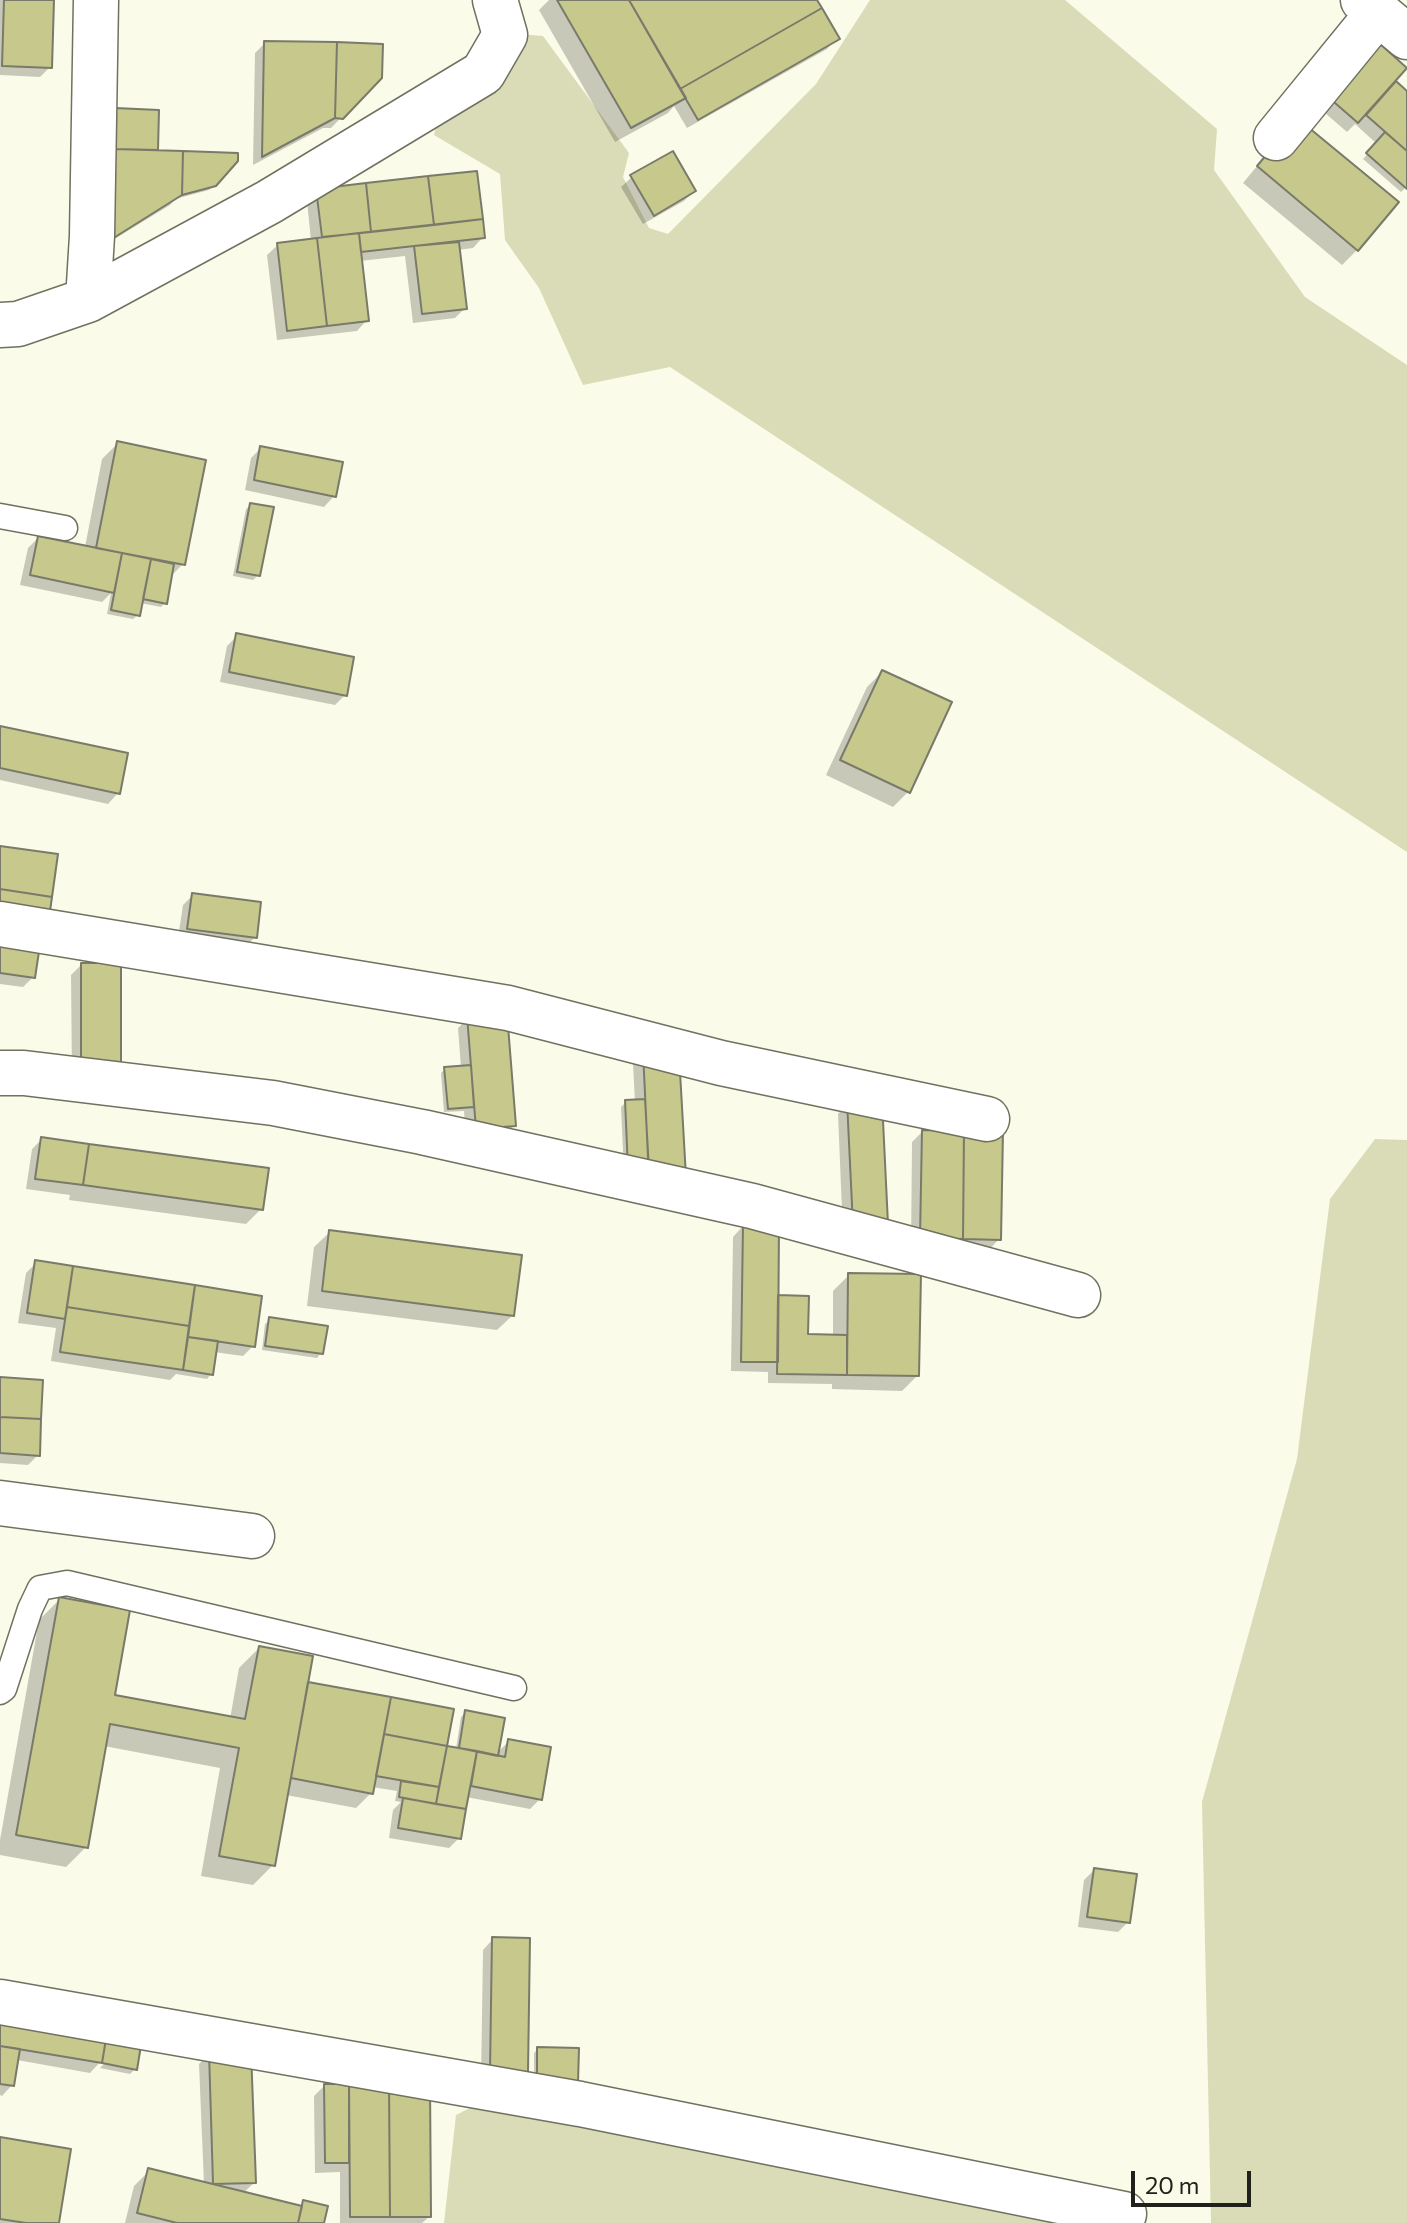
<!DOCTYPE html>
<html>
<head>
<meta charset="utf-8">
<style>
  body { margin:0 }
  #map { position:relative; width:1407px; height:2223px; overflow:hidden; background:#fafbe8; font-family:Commissioner,sans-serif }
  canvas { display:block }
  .scale { position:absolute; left:1131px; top:2171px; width:120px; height:36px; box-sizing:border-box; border:4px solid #20211a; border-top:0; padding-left:10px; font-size:24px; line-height:28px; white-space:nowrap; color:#20211a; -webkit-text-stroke:6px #fafbe8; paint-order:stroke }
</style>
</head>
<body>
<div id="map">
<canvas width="1407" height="2223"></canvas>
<div class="scale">20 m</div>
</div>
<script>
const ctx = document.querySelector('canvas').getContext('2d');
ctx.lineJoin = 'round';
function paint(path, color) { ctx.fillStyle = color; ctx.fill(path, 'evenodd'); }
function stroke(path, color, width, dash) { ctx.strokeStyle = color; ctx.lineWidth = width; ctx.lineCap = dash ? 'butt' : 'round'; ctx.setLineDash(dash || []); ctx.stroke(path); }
paint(new Path2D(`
  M870 0H1065L1217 129 1214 170 1305 297 1407 365V852L670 367 583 385 539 288 505 240 500 174 434 135 438 118 518 34 543 36 629 153 623 177 649 228 668 234 816 84Z
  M1375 1139 1407 1140V2223H1211L1202 1802 1297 1459 1330 1199Z
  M480 2103 1115 2223H444L456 2115Z`), '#dadcb7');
paint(new Path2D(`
  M0 0H52L50 67 40 77 0 75Z
  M549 0H815L837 38 827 49 687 128 674 106 668 113 615 142 539 10Z
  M265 43 380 78 331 128H323L253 165 255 53Z
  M1393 81 1407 93V186L1401 192 1363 159 1377 144 1355 124 1347 132 1310 100Z
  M116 110 157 112 156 152 214 185 209 190 175 199 170 205 103 246Z
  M1282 136 1357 250 1342 265 1243 183Z
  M632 177 694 191 684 201 643 224 621 187Z
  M317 191 483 237 473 248 458 250 465 308 455 318 413 323 405 256 360 261 367 320 357 331 277 340 267 255 278 245 311 241 307 201Z
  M117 444 183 564 170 577 165 603 161 607 140 603 138 615 133 619 107 614 111 593 102 602 20 585 28 548 38 538 85 547 102 459Z
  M261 448 334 496 324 507 245 490 251 458Z
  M251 505 258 575 253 580 233 576 246 509Z
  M237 636 345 695 335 705 220 682 227 646Z
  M882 672 909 791 893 807 826 775 867 687Z
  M0 728 118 793 108 804 0 780Z
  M0 848 33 977 23 987 0 984Z
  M193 895 255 937 245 947 178 938 183 905Z
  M81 965 119 1068 72 1078 71 975Z
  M468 1018 514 1125 503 1136 466 1138 464 1111 444 1112 441 1073 445 1069 461 1068 458 1028Z
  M643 1054 678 1056 639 1174H624L621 1107 626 1102H635L633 1064Z
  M848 1103 886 1223 843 1235 838 1114Z
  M922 1132 999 1239 989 1250 911 1248 912 1142Z
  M42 1139 261 1209 246 1224 69 1200 70 1195 26 1189 32 1149Z
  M743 1226 776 1297 806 1336H833V1291L849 1275 918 1375 902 1391 832 1389V1384L768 1383V1372L731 1371 733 1237Z
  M330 1232 513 1315 497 1330 307 1306 314 1247Z
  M36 1263 260 1297 253 1346 243 1356 214 1352 211 1374 207 1379 176 1374 170 1380 51 1361 56 1328 18 1323 26 1273Z
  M270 1320 321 1353 317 1358 262 1350 265 1324Z
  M0 1379 38 1455 28 1465 0 1463Z
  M59 1600 113 1697 230 1719 239 1668 259 1648 306 1684 444 1747 456 1749 461 1717 466 1712 496 1754 508 1742 540 1799 530 1809 466 1797 459 1838 449 1848 389 1838 393 1810 401 1802 395 1801 397 1791 372 1787 371 1793 356 1808 286 1795 273 1865 253 1885 201 1876 220 1768 104 1746 86 1847 66 1867 0 1855V1840L39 1620Z
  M1094 1870 1128 1922 1118 1932 1078 1927 1084 1880Z
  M493 1939 526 2071 516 2081 481 2080 483 1950Z
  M0 2010 135 2069 130 2074 100 2068 107 2061H101L90 2073 17 2060 12 2085 2 2096 0 2095Z
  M538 2049 577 2050 534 2086V2053Z
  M209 2054 254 2183 243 2193 299 2207 304 2202 322 2223H125L134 2186 149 2171 204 2184 199 2064Z
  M428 2085 429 2217 422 2223H340V2172L315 2173 314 2096 324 2086Z
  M0 2139 57 2223H0Z`), '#0003');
const building = new Path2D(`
  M4 0H54L52 68 2 66Z
  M557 0H629L686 98 631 128Z
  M629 0H817L822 8 680 89Z
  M822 8 840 39 698 120 680 89Z
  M1368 33 1407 68 1358 123 1319 89Z
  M264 41 337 42 335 118 262 157Z
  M337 42 383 44 382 78 343 119 335 118Z
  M1396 81 1407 91V151L1366 115Z
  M115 108 159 110 158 150 114 149Z
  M1297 118 1399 202 1358 251 1257 166Z
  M1385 132 1407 151V189L1366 153Z
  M114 149 183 151 182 195 112 239Z
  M183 151 238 153V161L216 186 182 195Z
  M673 151 696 191 654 216 630 175Z
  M477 171 483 219 434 225 428 176Z
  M428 176 434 225 371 232 366 183Z
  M366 183 371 232 322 237 316 189Z
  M483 219 485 238 361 252 359 233Z
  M359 233 369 321 327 326 317 238Z
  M317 238 327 326 287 331 277 243Z
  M459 242 467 309 422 314 414 246Z
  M117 441 206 460 185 565 96 548Z
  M260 446 343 462 336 497 254 480Z
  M250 503 274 507 260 576 237 572Z
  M38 536 122 553 114 593 30 575Z
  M122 553 151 559 140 616 111 610Z
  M151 559 174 564 167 604 143 599Z
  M236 633 354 657 347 696 229 672Z
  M882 670 952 702 910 793 840 760Z
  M0 726 128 753 120 794 0 768Z
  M0 846 58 854 52 897 0 889Z
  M0 889 52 897 48 925 0 919Z
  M192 893 261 902 257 938 187 929Z
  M0 931 41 938 35 978 0 973Z
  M81 963H121V1068L81 1069Z
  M507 1013 516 1126 476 1129 467 1016Z
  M643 1052 679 1054 686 1177 649 1178Z
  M471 1065 474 1107 448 1109 444 1067Z
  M645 1099 649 1170H628L625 1100Z
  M882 1100 888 1224 853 1226 847 1101Z
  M922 1130 964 1131 963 1239 920 1238Z
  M964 1131H1003L1001 1240 963 1239Z
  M41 1137 89 1144 83 1185 35 1179Z
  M89 1144 269 1168 263 1210 83 1185Z
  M743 1224 779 1225 778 1362H741Z
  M329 1230 522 1255 514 1316 322 1291Z
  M35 1260 73 1266 65 1319 27 1313Z
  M73 1266 195 1285 189 1326 67 1307Z
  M848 1273 921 1274 919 1376 847 1375Z
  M195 1285 262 1296 255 1347 188 1337Z
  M778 1295 809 1296 808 1334 847 1335V1375L777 1374Z
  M67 1307 189 1326 183 1370 60 1352Z
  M269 1317 328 1326 323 1354 265 1346Z
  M188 1337 218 1341 213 1375 183 1370Z
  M0 1377 43 1380 41 1419 0 1417Z
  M0 1417 41 1419 40 1456 0 1453Z
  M59 1597 130 1610 115 1695 245 1719 259 1646 313 1656 275 1866 219 1856 239 1748 110 1724 88 1848 16 1835Z
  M308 1682 391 1697 373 1794 291 1778Z
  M391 1697 454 1709 447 1746 384 1734Z
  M465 1710 505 1718 498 1756 459 1748Z
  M384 1734 447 1746 439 1787 376 1776Z
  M508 1739 551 1747 542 1800 471 1786 477 1751 505 1757Z
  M447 1746 477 1751 466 1809 436 1804Z
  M401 1781 439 1787 436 1804 399 1797Z
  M403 1798 466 1809 461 1839 398 1828Z
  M1094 1868 1137 1874 1130 1923 1087 1917Z
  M492 1937 530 1938 528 2072 490 2071Z
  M0 2008 108 2027 102 2063 0 2046Z
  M108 2027 143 2033 137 2070 102 2063Z
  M0 2046 20 2049 14 2086 0 2084Z
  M537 2047 579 2048 578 2083 537 2082Z
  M251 2051 256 2183 213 2184 209 2052Z
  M430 2083 431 2217H390L389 2084Z
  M324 2084H349V2163H325Z
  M349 2084H389L390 2217H350Z
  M0 2137 71 2149 59 2223H26L0 2219Z
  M148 2168 302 2206 298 2223H177L137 2213Z
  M303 2200 328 2206 324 2223H298Z`);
paint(building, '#c6c88c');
stroke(building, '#797a69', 2);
const lane = new Path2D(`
  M0 516 65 528
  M0 1692 4 1689 30 1609 40 1588 67 1583 514 1688`);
const street = new Path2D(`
  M1363 0 1407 37
  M1276 138 1378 13
  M88 300 92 236 96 0
  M0 325 18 324 88 300 269 202 483 73 505 35 495 0
  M0 924 508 1008 721 1063 987 1119
  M0 1073H24L273 1103 422 1132 752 1206 1078 1295
  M0 1503 252 1536
  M0 2002 580 2104 1124 2214`);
stroke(lane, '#707160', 27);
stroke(street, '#707160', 47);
stroke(lane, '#fff', 24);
stroke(street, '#fff', 44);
</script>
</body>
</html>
